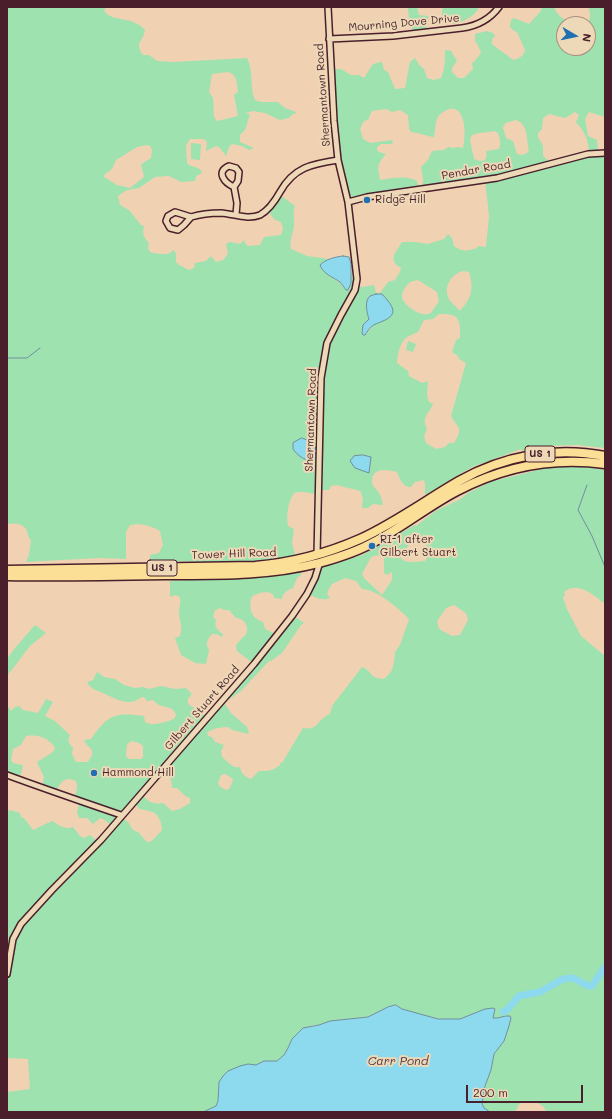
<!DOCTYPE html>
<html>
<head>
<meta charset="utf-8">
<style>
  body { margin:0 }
  #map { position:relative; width:612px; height:1119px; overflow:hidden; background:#f0d2b3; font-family:Mali,sans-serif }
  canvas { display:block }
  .frame { position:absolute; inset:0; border:8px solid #4a1f2b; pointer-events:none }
  .north { position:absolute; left:556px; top:16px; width:40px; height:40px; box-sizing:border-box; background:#edd9b7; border:1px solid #ac8f7f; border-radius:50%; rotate:99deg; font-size:11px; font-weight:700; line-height:16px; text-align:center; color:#4a1f2b }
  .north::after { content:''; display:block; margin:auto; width:14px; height:18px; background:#1f6fb2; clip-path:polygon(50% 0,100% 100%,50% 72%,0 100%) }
  .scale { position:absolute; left:466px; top:1085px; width:117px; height:18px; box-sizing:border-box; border:2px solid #4a1f2b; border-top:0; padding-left:5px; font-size:12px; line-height:14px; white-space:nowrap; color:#4a1f2b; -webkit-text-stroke:3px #edd9b7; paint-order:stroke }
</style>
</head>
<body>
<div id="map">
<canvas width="612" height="1119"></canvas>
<div class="frame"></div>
<div class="north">N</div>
<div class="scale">200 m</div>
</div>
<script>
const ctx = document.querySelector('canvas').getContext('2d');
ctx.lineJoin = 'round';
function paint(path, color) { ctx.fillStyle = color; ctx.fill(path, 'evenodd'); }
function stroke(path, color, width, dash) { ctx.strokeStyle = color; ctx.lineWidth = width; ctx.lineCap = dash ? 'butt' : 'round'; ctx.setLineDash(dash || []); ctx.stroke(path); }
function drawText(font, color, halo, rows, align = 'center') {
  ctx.font = font + ' Mali,sans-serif'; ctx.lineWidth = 4; ctx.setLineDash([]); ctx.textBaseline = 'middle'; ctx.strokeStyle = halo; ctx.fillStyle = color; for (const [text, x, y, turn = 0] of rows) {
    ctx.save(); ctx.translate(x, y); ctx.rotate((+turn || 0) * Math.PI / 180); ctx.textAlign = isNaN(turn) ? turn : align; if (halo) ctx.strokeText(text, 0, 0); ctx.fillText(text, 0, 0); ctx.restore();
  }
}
paint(new Path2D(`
  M7 7H106L104 11C113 23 132 15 145 30 143 43 134 42 143 55H149L157 61 174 62 247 58C254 71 249 87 255 100L261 102H278L285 108 296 112 295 114H293L289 118 280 120 265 113 253 111 246 113V114H250L245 130 240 135V142L254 148 249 150 242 146 232 144 229 147 226 156 219 147 216 146 206 151 207 142 204 139H190L186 146 187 163 189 165 200 169 202 173 196 176 195 181 181 182 169 176 155 177 139 188 127 190 118 196 120 205 129 210 141 225 144 226C142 232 144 239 149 243L148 248 150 252C156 254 162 254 168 254L174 250 176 254V262L179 265 189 270 194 268 195 263 206 261 211 256 216 262 223 260 228 254 226 244 230 242 240 244 244 240 245 243 248 246 260 245 264 237 281 235 283 229 281 222 275 220 267 210 280 195 295 206C292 214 295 219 294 226 293 234 289 241 291 249L307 256 329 259 322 263 327 274 340 283 346 290H348L351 283V274L353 277 354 285 363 287 374 285 376 293H380L388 282 395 280 400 272 401 268C387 260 396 252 402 242H415L428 244 444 239 448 234 452 238 454 246C462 252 468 251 477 248L478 246 486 247 489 216 485 180 422 189 423 180 421 167 428 160 432 151 443 150 449 147 453 148 457 147 463 148C465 137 466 125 461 115 455 102 438 112 436 122 435 126 435 132 434 137 426 136 420 133 411 132L409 128 408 115 400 110 392 112 386 109 372 111 368 120 364 121 360 129 363 139 370 143 393 140 392 144H381L377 147V150L379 152 386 154C376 166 378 165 380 180 392 178 407 175 417 181L419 190 346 200C334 158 334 112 331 69H341L351 75H359L364 78 373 64 382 62 384 70 388 72 395 89 405 88 410 62 415 58 417 61 419 65 424 69 427 78 434 80 441 78C445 69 445 60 445 50L451 51 457 61 452 68V72L458 78H464L473 69 472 63 474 62 481 53 477 43 475 42V34L487 31 493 33 495 36 492 39V44C499 50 506 54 513 60 518 59 524 56 525 50L517 32 514 31 510 27 511 20 514 18 529 24 540 12 542 7H555V10C558 16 565 19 570 24H564V48H588V24H587C591 19 591 13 588 7H605V117L589 112 585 119 588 136 597 140 598 152 605 153V448L577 445 544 446 522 451 521 449 472 467 425 495V484L424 480 415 482 411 487C402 487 400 479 397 472 388 469 371 467 372 482 372 487 377 489 379 493 381 496 382 501 383 505L373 504 368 508H363L362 506 363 499 361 492C356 489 354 489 348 488 340 487 341 484 331 486L329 490H320L319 494C309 494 304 490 294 493 288 502 286 515 288 526L294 529 292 543 296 559 231 562 150 561V555L159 553 163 545 160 531C151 526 141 523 130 525L126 532V559L99 558 26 562 29 555 31 540C28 537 28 535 27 531 24 523 14 523 7 524ZM228 72C237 74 237 84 238 92L234 95 238 116 217 121 214 117 213 98 209 92 212 74ZM575 112 579 115 576 122C584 131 589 140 589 153L551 163 543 156V146L538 137V133L542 129 543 118 549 114 565 118ZM516 120C529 125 526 139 529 150L527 153 522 155 517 154 513 141 506 138 503 128 505 123ZM494 131 498 133C500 139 501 143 499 149L486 151C488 161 483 163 474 159L470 140 471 136C477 132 486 133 494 131ZM147 145 150 146 152 150 151 158 143 163 141 165 144 176 143 178 130 188 117 185 104 177 105 174 112 169 116 160 137 147ZM463 271 469 272C474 289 472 297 460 311 457 307 451 303 449 299 443 287 451 274 463 271ZM418 280 437 292 439 301 431 313C428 314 425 315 422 314 415 312 402 304 402 296 402 291 407 285 410 282ZM376 294H382L374 325 365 335 363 326 369 319C367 313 364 301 370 296 372 295 374 295 376 294ZM439 314C459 313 461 319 460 338L456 340 452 352 458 356 459 359 466 363 451 416C458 429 464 427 454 443H449L445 447 436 449 426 443 424 436 427 429C421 416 429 414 433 404L429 402 427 395 428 381 422 383 409 376 408 371 397 363C397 355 400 343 406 338 409 335 414 334 418 332L424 320 433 319Z
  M405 7H417L419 15 428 16V23L426 24 427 32 412 34V25L409 19 408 9Z
  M443 7H477L478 9C475 16 461 23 454 24L447 20 441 19Z
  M191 143 201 144 200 160 191 159Z
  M408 341 416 344 413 352 406 350Z
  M576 466 605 470V604C595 596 578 580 564 592L565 595 563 598 567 609 581 636 605 656V1112H546L544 1107C536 1101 529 1100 520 1103L515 1112H490L484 1108 482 1104 485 1086 491 1070 494 1054 504 1041 511 1018 506 1015 498 1019 493 1018 495 1009C485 1012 467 1018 459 1019 438 1020 413 1017 396 1005L388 1007 368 1017 331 1021 319 1025H313L292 1039 288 1048 284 1055 277 1061H264L256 1065 248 1064 219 1082 218 1101 216 1106 203 1112H7V1092L30 1089 28 1059 7 1058V976L10 953H7V812L10 810 20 813 21 817 24 818 33 830 52 821C59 825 65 830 73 827L80 836 84 838 90 835 98 842 112 826 105 820 100 818 93 824 87 818H79L77 813 80 801 74 797C77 791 78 787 76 781 64 776 60 782 56 793L42 787 44 777 37 762 53 752 55 748C49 738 38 734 26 736L21 745 13 749 11 760 13 763 23 765 22 771 18 779 7 775V705L11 711 15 707 19 706 23 710 38 713 46 699 53 702 45 716 55 721 70 735C67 741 69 743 73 748L72 754 76 762H88L92 755V750L86 744 84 740 91 739C108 715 114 712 144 716L145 722C154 727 165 722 174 719L176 715C173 706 166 708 159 705 157 704 155 702 153 700L147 701 144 697H142C128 707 119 700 105 694 96 689 92 691 87 682L93 680 97 672 104 677 115 679 124 685 135 688 143 687 149 689 161 686 175 689 186 688 192 694 188 699V704L207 717 254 664 237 651 236 645 243 637 245 636C250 628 246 619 236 618L229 610H224L221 608 215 610 213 617 216 620C214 627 217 630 223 634L222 637 216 634H212C207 640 205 643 209 650L206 664 195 663 181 655 175 638 180 636C183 628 180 622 179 614 179 608 181 603 180 597L175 595 170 597V581L278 576 301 572V575L297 578 293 588C287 590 283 593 282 599L274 598 273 594 267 592 259 593 258 594 254 595 251 598C249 610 251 618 263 622L265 629 278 635 293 615 304 623 301 625 282 653 271 661H269L241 691 224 703 231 713 247 727 249 734 232 730 228 727 217 728 207 732 208 736 212 737 215 742 224 745 221 751 222 757C227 761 233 769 240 767 241 773 245 777 251 779L259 771C268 771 273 771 280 765V763H282L303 728C319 731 318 718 330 714L332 706 362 667C373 671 368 678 384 679L391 672 394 663 395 652 400 645 409 619C399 609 377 589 362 589L356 581 345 578 332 584 328 591 327 594 330 598C322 601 315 598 308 593L318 569 362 555 377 547 415 525 416 526 437 510 459 500 468 493 490 482 550 467ZM415 537 422 538 425 540C426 547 431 554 425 561 419 561 411 563 405 561 396 557 402 550 408 547L409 540 411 538ZM378 555 384 558C385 563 383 568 384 573L387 575 392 572V580L382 595 364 578 362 574 371 557ZM454 605 466 613 468 620 460 635 452 636 439 629 437 621 446 608ZM132 741 139 743 143 746V757L141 759H129L126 756 127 744ZM161 771 171 779 172 788H177L185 796 190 798V803L180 809 172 811 163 803C152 805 148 801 141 794ZM225 774 232 778 233 781 229 789 226 790 219 786 218 783 221 775ZM133 802 140 809 153 812 157 815 161 822 162 830 152 841 147 842 138 832 133 830 128 822 121 817Z
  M35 625 46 633 30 646 7 676V659L15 648Z`), '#9de2af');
const water = new Path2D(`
  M343 256 349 257 351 264V283L348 290H346C344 287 342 284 340 282 333 277 323 274 320 265 326 259 335 257 343 256Z
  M376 294H382C392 305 400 314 383 321 379 323 374 324 371 327 369 329 367 332 365 335H363L362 333 363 325 369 319C367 313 364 301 370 296 372 295 374 295 376 294Z
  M302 438 314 443C317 449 317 456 312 461 305 461 297 455 293 449V443Z
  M363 455 371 457 369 473 355 468 350 461 354 456Z
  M396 1005 402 1009 438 1019H460L485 1009 493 1008 495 1009 493 1018C499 1019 504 1015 510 1016L511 1018 509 1026 504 1041 494 1054 491 1070 485 1086 482 1104 484 1108 490 1112H203L216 1106 218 1101 219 1082 223 1076 228 1071 240 1066 248 1064 256 1065 264 1061H277L284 1055 288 1048 292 1039 303 1028 319 1025 330 1021 368 1017 388 1007Z`);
paint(water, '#8dd9ed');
stroke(water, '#728f9f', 1);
stroke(new Path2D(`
  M7 358H27L40 348
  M587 485 578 510 592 536 605 567`), '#728f9f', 1);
stroke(new Path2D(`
  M503 1012 508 1009 519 996 540 992 563 979 573 978 588 986H592L605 967`), '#8dd9ed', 7);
const minor = new Path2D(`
  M329 39 393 36 462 28C477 26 490 19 499 7
  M234 187C225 183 215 172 229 166L236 168 239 172 238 181 234 187 237 203 236 215
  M348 202 367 197 497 178 588 154 605 153
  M175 212 191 217 184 225 178 230 170 228 166 221 168 216Z
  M191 217C201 214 211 213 221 213 234 214 248 220 260 215 269 210 275 201 280 192 294 167 312 164 338 160
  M317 555 321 378 327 343 341 315 355 290 357 279 348 202 338 160 334 121 328 7
  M7 775C45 789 83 802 121 815
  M7 974 13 939 21 924 52 890 101 840 254 664 292 616 307 594 315 578 320 562`);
const highway = new Path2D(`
  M7 570 255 566C291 563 326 554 360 539 395 523 426 500 459 481 503 456 555 446 605 456
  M7 576C60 577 113 576 167 575 218 575 269 576 319 563 337 558 357 552 374 542 403 527 428 506 457 491 503 467 553 457 605 464`);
stroke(minor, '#4a1f2b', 8);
stroke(highway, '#4a1f2b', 11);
stroke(minor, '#edd9b7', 5);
stroke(highway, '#fbdf96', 8);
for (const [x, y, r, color] of [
  [367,200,4,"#1f6fb2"],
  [372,546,4,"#1f6fb2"],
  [94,773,4,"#1f6fb2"]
]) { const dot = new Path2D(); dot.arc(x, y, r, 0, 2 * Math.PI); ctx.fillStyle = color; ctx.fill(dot); stroke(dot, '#edd9b7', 1.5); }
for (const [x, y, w] of [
  [540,454,30],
  [162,568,30]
]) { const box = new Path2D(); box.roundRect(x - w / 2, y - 8, w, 16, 3); ctx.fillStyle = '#edd9b7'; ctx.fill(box); stroke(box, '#4a1f2b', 1); }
drawText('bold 10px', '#4a1f2b', null, [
  ["US 1",540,454],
  ["US 1",162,568]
]);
drawText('11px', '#4a1f2b', '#edd9b7', [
  ["Mourning Dove Drive",404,23,-5],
  ["Shermantown Road",323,95,-94],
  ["Pendar Road",476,170,-10],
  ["Shermantown Road",311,420,-88],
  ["Tower Hill Road",234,554,-2],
  ["Gilbert Stuart Road",202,708,-49]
]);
drawText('11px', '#4a1f2b', '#edd9b7', [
  ["Ridge Hill",375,200],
  ["RI-1 after",380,540],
  ["Gilbert Stuart",380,553],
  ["Hammond Hill",102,773]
], 'left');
drawText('italic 12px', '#543b48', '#edd9b7', [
  ["Carr Pond",398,1061]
]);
</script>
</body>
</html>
